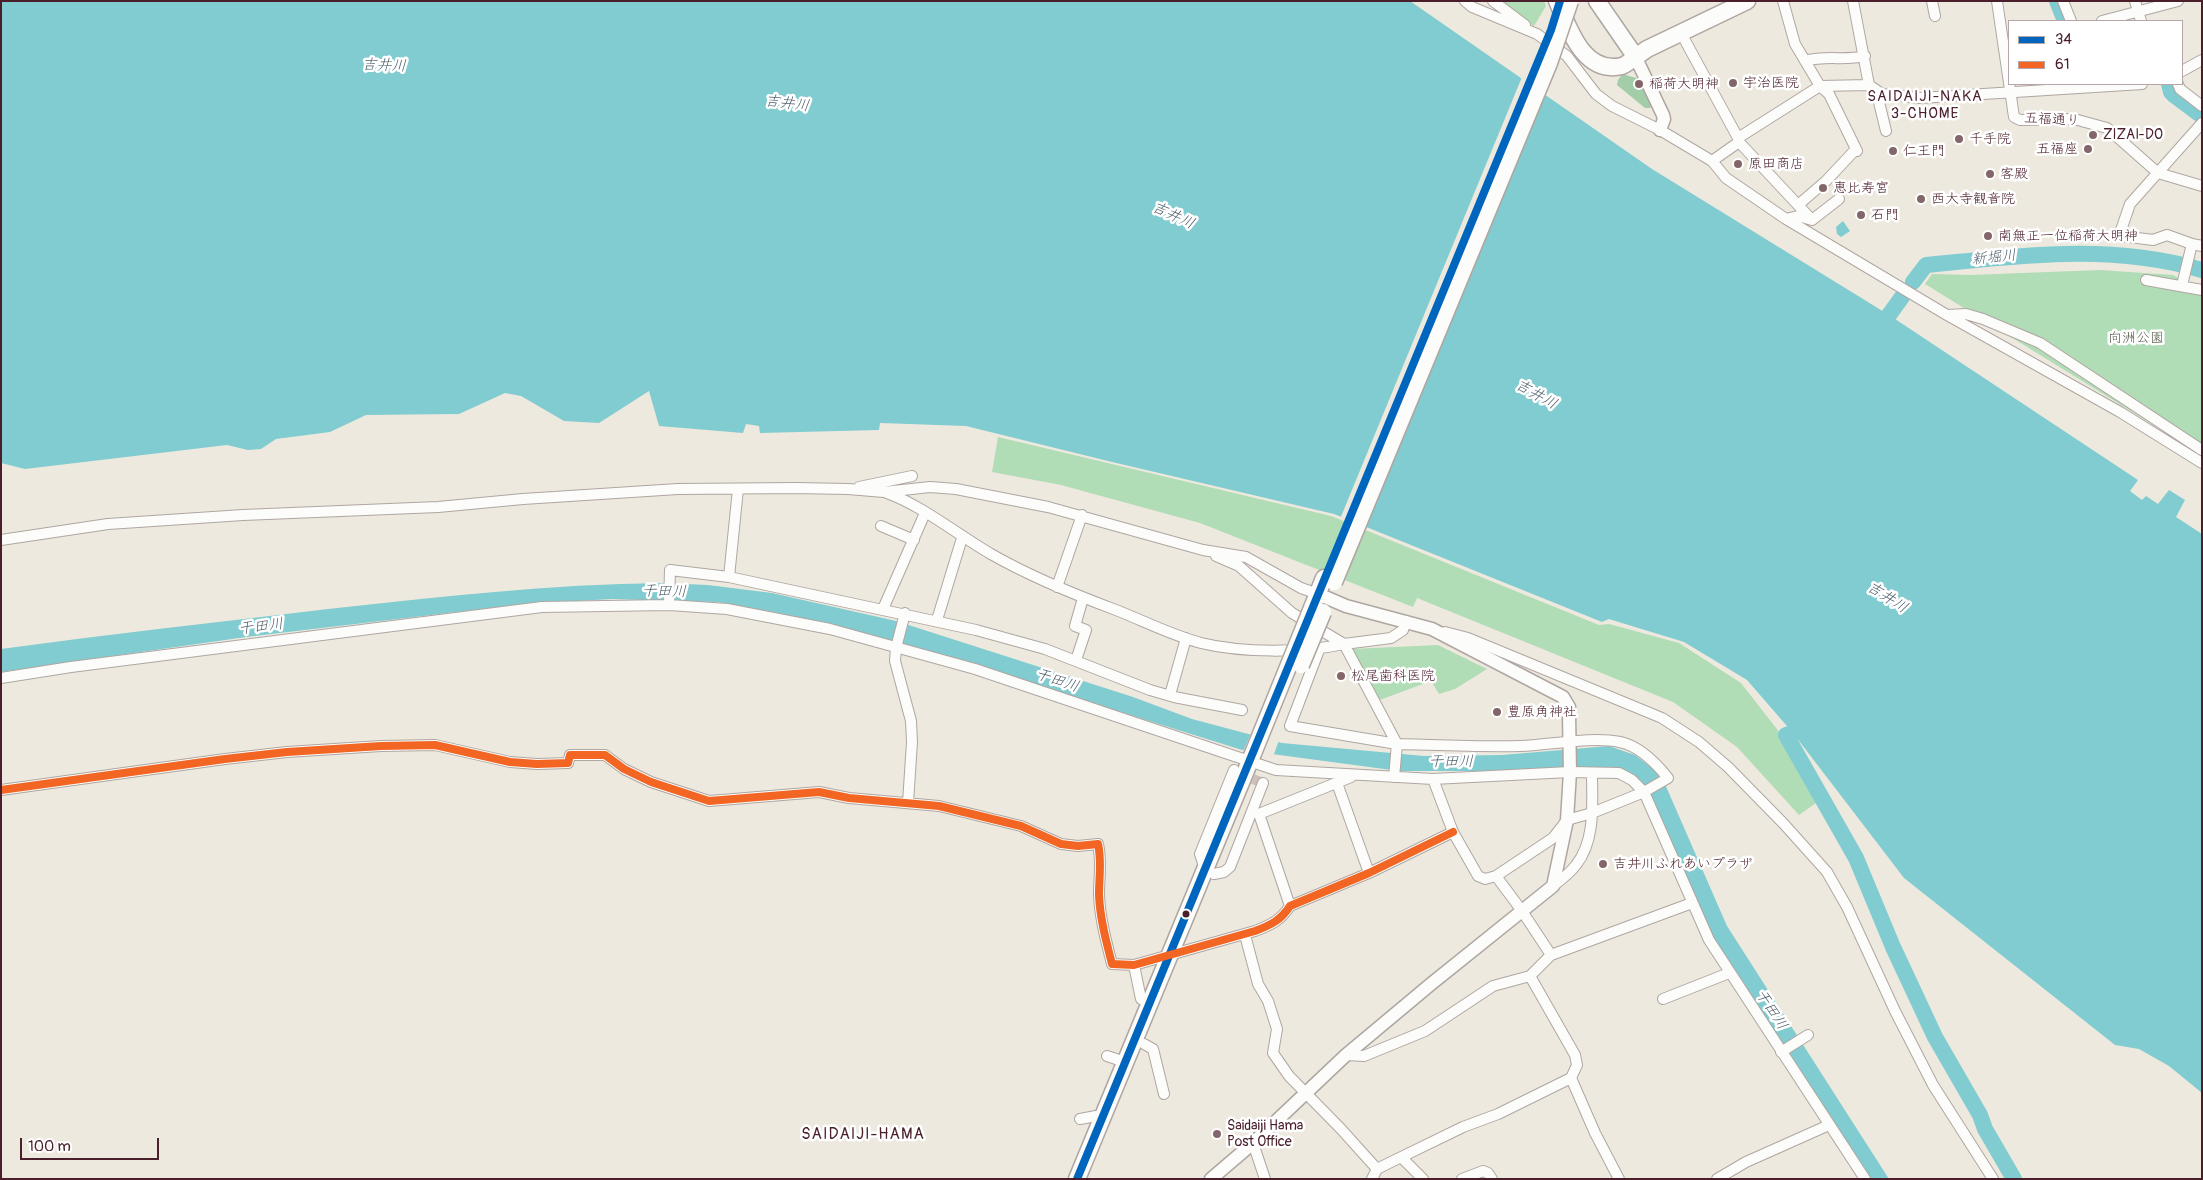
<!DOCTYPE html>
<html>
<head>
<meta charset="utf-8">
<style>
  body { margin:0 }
  #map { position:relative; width:2203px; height:1180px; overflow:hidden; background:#eee9de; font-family:Pangolin,sans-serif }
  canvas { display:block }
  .frame { position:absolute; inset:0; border:2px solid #4a1f2b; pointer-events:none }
  .legend { position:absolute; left:2008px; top:20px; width:175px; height:65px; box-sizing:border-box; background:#fff; border:1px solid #b7a5aa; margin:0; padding:6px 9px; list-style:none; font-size:15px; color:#4a1f2b }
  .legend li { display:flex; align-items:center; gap:10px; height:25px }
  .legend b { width:25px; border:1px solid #b7a5aa }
  .scale { position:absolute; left:20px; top:1138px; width:139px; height:22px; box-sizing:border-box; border:2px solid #4a1f2b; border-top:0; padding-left:6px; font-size:15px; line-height:18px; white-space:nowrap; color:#4a1f2b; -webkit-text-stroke:4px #fff; paint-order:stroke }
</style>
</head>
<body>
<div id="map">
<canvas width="2203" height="1180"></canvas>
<div class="frame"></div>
<ul class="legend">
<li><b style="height:6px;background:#0065bd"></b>34</li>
<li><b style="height:6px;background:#f26522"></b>61</li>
</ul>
<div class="scale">100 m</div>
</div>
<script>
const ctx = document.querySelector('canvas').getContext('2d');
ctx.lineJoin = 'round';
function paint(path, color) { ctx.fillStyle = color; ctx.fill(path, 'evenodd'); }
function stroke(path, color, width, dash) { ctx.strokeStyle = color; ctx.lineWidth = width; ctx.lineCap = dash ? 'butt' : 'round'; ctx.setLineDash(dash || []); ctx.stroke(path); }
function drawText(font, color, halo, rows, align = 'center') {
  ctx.font = font + ' Pangolin,"Klee One",sans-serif'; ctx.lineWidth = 5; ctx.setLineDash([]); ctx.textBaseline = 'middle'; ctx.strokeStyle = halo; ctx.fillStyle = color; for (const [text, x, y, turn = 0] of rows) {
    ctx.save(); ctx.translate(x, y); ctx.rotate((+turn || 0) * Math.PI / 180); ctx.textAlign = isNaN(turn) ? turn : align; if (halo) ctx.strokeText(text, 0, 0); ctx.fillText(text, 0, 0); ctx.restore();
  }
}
paint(new Path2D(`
  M1497 1H1544L1546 6 1534 26Z
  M2100 270 2173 275 2202 291V455L1925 284 1932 274 1971 275Z
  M998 437 1331 516 1599 625 1609 624 1679 643 1741 683 1780 733 1816 803 1799 815 1737 747 1673 702 1417 598 1413 607 1200 523 1061 485 992 472Z
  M1438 645 1487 669 1455 689 1439 694 1431 681 1377 701 1352 649Z`), '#b0dcb6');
paint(new Path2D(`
  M1622 74 1640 79 1652 105 1650 108H1645L1617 85 1618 80Z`), '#a3cca9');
paint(new Path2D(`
  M1 1H1410L1652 169 1889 315 2138 480 2130 491 2142 500 2146 496 2158 504 2169 490 2185 500 2176 517 2202 534V1093L2169 1066 2139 1049 2115 1045 1904 878 1793 733 1747 680 1684 642 1609 619 1602 622 1334 514 1112 462 966 426 880 423 879 430 760 433 759 426 746 424 743 433 659 426 649 391 599 423 564 421 521 396 505 393 459 414 366 415 330 432 276 439 261 449 248 450 227 445 25 469 1 463Z
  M1843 221 1850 231 1841 237 1837 234 1836 227Z
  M663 583 708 585 772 593 896 621 1133 697 1192 719 1282 743 1424 756 1502 755 1609 746 1635 755 1661 775 1727 926 1889 1179H1866L1713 940 1632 776 1544 771H1399L1242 750 903 644 779 613 717 602 612 599 524 604 246 637 1 672V649C110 634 219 622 328 609 439 597 550 584 663 583Z`), '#81ccd0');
paint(new Path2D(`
  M1522 77 1545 93 1365 529 1340 519Z
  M1251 733 1279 740 1273 757 1243 752Z`), '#eee9de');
stroke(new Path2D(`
  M2057 1 2065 21
  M2169 84 2171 92 2174 95 2202 116
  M1913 282 1926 265C2021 256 2108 243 2202 270
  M1889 315 1902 297
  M1793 733 1786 735 1856 858 1893 947 1935 1037 1980 1115 1985 1129 2014 1179`), '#81ccd0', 16);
stroke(new Path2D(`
  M1239 773 1263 783`), '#cdc1ba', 10, [10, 5]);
const minor = new Path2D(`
  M1465 1 1472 7 1537 34 1567 56 1596 94 1612 106 1660 130 1712 161 1726 178 1786 219 1947 315 2120 412 2202 463
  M1493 1 1525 25
  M1783 1 1795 44 1820 86 1829 94 1857 151
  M1853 1 1869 85 1878 98 1886 131
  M1932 1 1935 16
  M1997 1 2014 117 2020 120 2074 119 2107 128 2158 173 2202 186
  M2063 1 2071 21
  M2135 1 2141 21
  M2102 21 2178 1
  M1681 33 1738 138
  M1805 61C1825 55 1845 61 1865 56
  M2182 71 2202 60
  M2178 84 2180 89 2202 106
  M2202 123 2130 204 2120 233 2122 236 2153 240 2167 235 2192 244 2202 246
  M1739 142 1812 220
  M1712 161 1739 142 1738 138 1820 86 1869 85 1882 94 1920 98 2142 84
  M1798 205 1826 181 1856 149
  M1786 219 1798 216 1812 220 1839 199
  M2146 280 2202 290
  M2182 285 2192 244
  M1948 315 1966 314 1983 319 2040 343 2202 450
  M859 487 912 476
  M887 493C923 506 958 535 991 554 1031 577 1073 594 1116 610 1144 621 1171 635 1201 643 1242 653 1303 653 1344 644L1397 744
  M881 526 914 540
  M1 540 108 524 243 515 438 507 523 499 678 489 795 488 848 489 884 492 930 487 956 489 1048 507 1203 550 1246 557 1301 588 1318 594
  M1216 556 1239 566 1292 613 1344 644 1391 638 1403 630 1406 621
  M729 577 738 489
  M1057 587 1082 515
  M669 605 727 609 830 629 975 669 1276 770 1433 779 1570 772 1619 773 1632 780 1644 792 1709 940 1865 1179
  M883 609 925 513
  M905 613 896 648 895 661 911 721 912 742 908 803
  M937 620 962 538
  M1445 632 1468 638 1662 718 1699 742 1728 767 1783 823 1827 872 1847 907 1895 1011 1933 1085 1993 1179
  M1319 650 1290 726 1397 744
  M1076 660 1086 630 1075 626 1083 598
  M1 678 71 667 542 607 669 605 670 570 729 577 976 630 1045 649 1150 690 1174 697 1242 710
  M1170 695 1186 638
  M1394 777 1397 744C1438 745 1479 747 1520 746 1550 745 1591 736 1620 742 1639 746 1656 763 1668 778L1644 792 1592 813 1567 820 1553 838 1496 876
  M1433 779 1453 832 1478 876 1485 879 1496 876 1522 911 1551 955 1530 976 1575 1055 1577 1065 1571 1078 1595 1133 1619 1179
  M1337 783 1369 873
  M1 790 225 759 287 752 381 746 435 745 510 762 537 764 568 763 570 755H605L624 769 651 782 709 801 819 792 849 798 939 806 1021 826 1061 844 1078 846 1098 844C1102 861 1099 877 1099 895 1100 918 1106 941 1112 964L1134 965 1255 931C1271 925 1281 920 1290 906L1369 873 1453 832
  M1205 869 1200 854 1234 770
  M1214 874 1224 872 1230 867 1263 783
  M1553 886C1561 880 1570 873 1576 865 1596 840 1592 802 1592 773
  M1290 906 1259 814 1351 777
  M1245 935 1258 984 1268 1001 1277 1029 1273 1053 1289 1076 1341 1129 1377 1169
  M1551 955 1692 903
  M1134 965 1141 999 1150 1003
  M1663 999 1729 973
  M1144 1044 1153 1049 1164 1094
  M1781 1052 1808 1035
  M1346 1055 1364 1056 1425 1031 1493 986 1530 976
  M1107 1056 1125 1062
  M1080 1119 1096 1116 1102 1119
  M1253 1143 1265 1179
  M1402 1158 1423 1179
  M1372 1179 1377 1169 1389 1163 1463 1127 1498 1114 1571 1078
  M1462 1179 1483 1171 1488 1173 1492 1179
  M1717 1179 1746 1162 1829 1125`);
const tertiary = new Path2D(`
  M1635 56 1663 115 1664 119 1660 130
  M1211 1179 1253 1143 1346 1055 1431 984 1553 886 1567 820 1570 772 1569 714V707L1563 697 1432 629 1346 606 1318 594`);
const primary = new Path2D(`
  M1557 1C1569 28 1583 75 1622 66 1626 65 1641 53 1647 49L1747 1
  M1597 1 1635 56
  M1312 608 1324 578
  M1077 1179 1252 756`);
stroke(minor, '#afa6a2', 12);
stroke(tertiary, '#afa6a2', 15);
stroke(primary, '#afa6a2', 19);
stroke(minor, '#fcfcfa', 10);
stroke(tertiary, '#fcfcfa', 12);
stroke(primary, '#fcfcfa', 16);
const primaryBridge = new Path2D(`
  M1334 582 1549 63 1570 1
  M1301 665 1323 612
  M1252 756 1312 608`);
stroke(primaryBridge, '#afa6a2', 19, []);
stroke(primaryBridge, '#fcfcfa', 16);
stroke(new Path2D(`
  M1077 1179 1551 30 1560 1`), '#0065bd', 8);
stroke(new Path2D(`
  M1 790 225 759 287 752 381 746 435 745 510 762 537 764 568 763 570 755H605L624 769 651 782 709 801 819 792 849 798 939 806 1021 826 1061 844 1078 846 1098 844C1102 861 1099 877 1099 895 1100 918 1106 941 1112 964L1134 965 1255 931C1271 925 1281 920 1290 906L1369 873 1453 832`), '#f26522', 8);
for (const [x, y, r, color] of [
  [1733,83,5,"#83666a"],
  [1639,84,5,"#83666a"],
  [2093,135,5,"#83666a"],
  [1959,139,5,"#83666a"],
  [2088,149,5,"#83666a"],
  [1893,151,5,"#83666a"],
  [1738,164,5,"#83666a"],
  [1990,174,5,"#83666a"],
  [1823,188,5,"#83666a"],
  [1921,199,5,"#83666a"],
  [1861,215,5,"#83666a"],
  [1988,236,5,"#83666a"],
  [1341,676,5,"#83666a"],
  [1497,712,5,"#83666a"],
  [1603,864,5,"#83666a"],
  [1186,914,4.5,"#4a1f2b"],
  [1217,1134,5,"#83666a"]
]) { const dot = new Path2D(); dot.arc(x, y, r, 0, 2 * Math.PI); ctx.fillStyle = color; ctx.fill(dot); stroke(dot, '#fff', 2); }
drawText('14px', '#4a1f2b', '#fff', [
  ["宇治医院",1743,83],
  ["稲荷大明神",1649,84],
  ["ZIZAI‐DO",2103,135],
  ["千手院",1969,139],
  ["五福座",2078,149,"right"],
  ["仁王門",1903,151],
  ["原田商店",1748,164],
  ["客殿",2000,174],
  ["恵比寿宮",1833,188],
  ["西大寺観音院",1931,199],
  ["石門",1871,215],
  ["南無正一位稲荷大明神",1998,236],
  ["松尾歯科医院",1351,676],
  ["豊原角神社",1507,712],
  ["吉井川ふれあいプラザ",1613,864],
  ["Saidaiji Hama",1227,1126],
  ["Post Office",1227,1142]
], 'left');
drawText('14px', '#4a1f2b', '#fff', [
  ["五福通り",2052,120,3]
]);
drawText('14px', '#5c5e50', '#fff', [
  ["向洲公園",2136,338]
]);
drawText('italic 15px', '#4d5f6b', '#fff', [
  ["吉井川",384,66,2],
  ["吉井川",787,104,7],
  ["吉井川",1173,216,25],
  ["新堀川",1994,258,-6],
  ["吉井川",1536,395,29],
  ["干田川",664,592,1],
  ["吉井川",1887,598,32],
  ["干田川",261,627,-7],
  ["干田川",1057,681,18],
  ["干田川",1451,762],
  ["干田川",1771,1010,57]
]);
ctx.letterSpacing = '1px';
drawText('15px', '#4a1f2b', '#fff', [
  ["SAIDAIJI-NAKA",1925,97],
  ["3-CHOME",1925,114]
]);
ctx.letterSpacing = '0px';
ctx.letterSpacing = '1px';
drawText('16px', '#4a1f2b', '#fff', [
  ["SAIDAIJI-HAMA",863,1135]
]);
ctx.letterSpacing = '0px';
</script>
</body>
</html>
